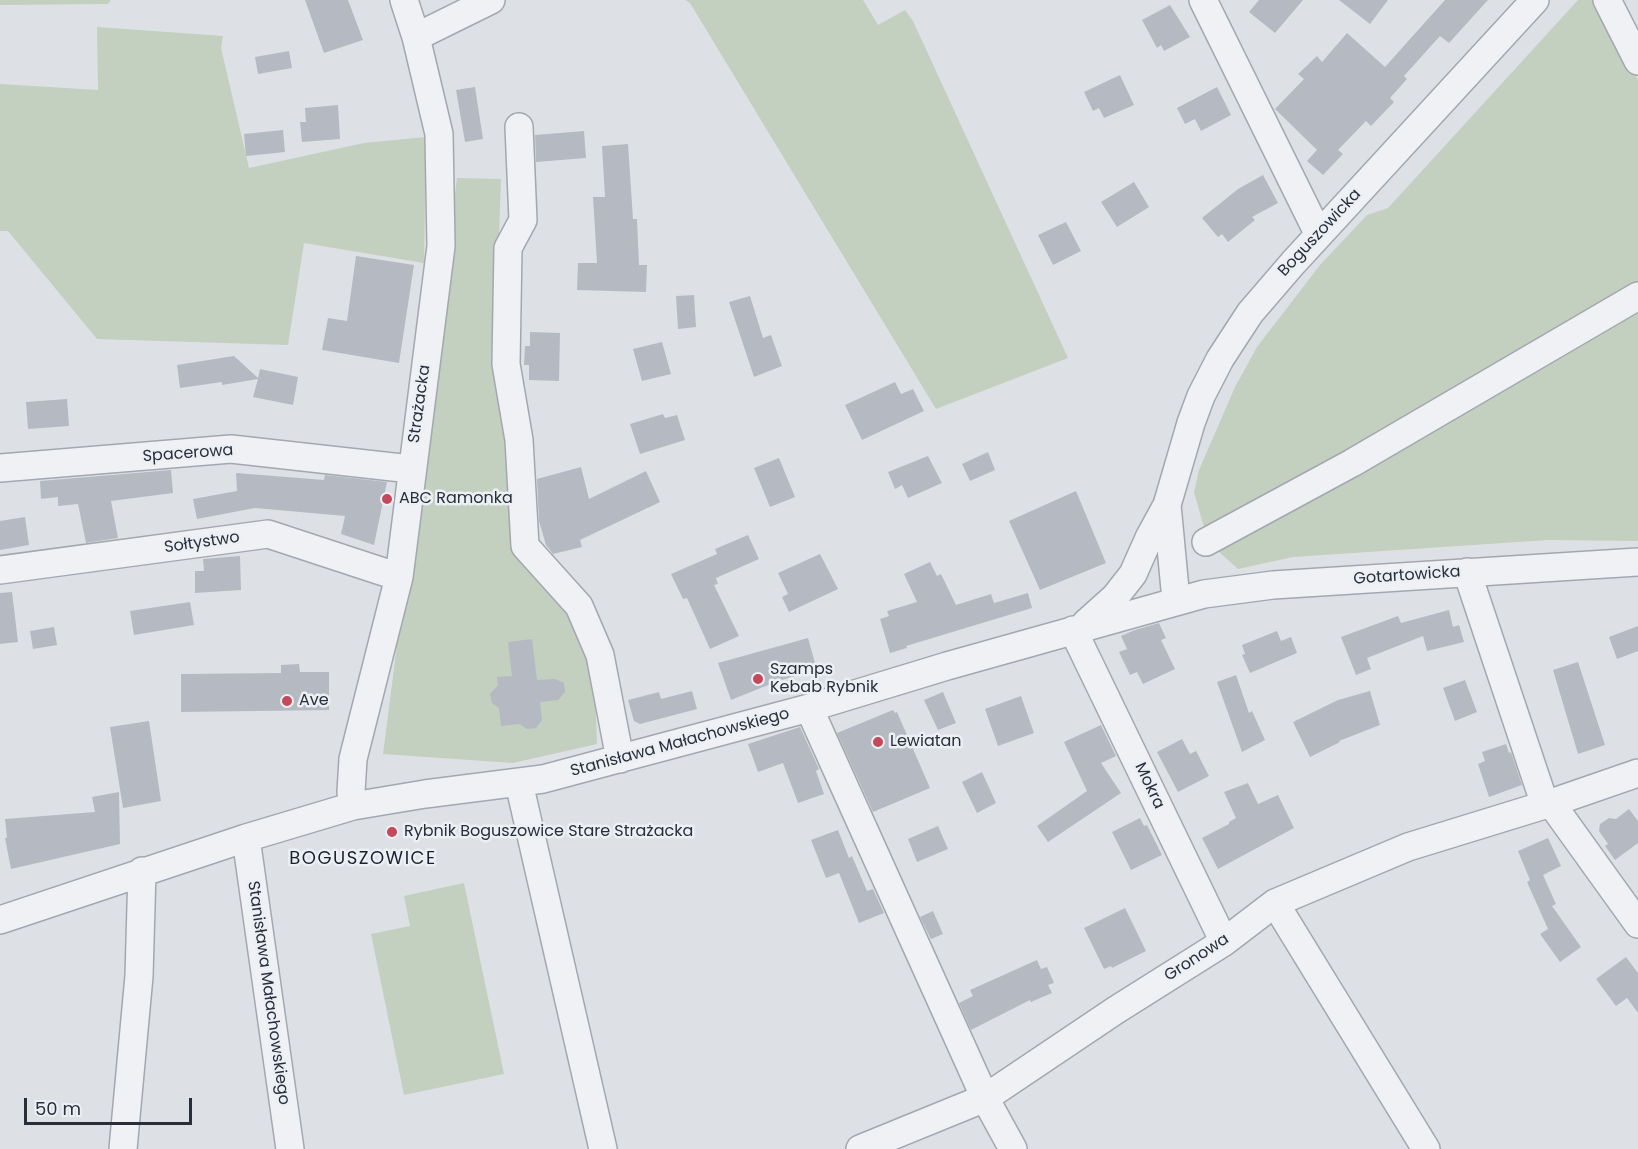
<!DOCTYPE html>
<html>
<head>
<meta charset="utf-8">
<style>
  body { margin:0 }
  #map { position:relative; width:1638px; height:1149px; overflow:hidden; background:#dde1e6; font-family:Poppins,sans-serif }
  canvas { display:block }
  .scale { position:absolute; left:24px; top:1098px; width:168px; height:27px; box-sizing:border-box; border:3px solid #282f3b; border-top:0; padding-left:8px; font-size:18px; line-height:21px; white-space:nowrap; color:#282f3b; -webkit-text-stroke:4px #eceff4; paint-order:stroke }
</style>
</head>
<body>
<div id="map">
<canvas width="1638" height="1149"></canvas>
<div class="scale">50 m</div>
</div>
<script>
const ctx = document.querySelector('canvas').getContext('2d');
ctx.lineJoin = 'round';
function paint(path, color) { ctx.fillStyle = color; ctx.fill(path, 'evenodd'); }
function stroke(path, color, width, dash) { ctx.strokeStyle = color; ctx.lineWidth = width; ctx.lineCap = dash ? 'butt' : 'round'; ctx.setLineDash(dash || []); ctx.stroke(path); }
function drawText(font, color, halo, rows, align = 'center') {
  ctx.font = font + ' Poppins,sans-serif'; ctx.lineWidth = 5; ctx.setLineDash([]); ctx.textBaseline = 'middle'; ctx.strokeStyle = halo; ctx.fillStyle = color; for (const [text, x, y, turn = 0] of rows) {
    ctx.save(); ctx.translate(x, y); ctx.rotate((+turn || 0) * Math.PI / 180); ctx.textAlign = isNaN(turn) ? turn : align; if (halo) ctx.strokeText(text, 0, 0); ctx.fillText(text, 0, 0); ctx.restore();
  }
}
paint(new Path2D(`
  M0 0H111L108 4 0 5Z
  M685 0H863L878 25 905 10 913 21 1068 358 936 409 690 3Z
  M1578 0H1597L1638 80V541L1548 540 1293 557 1238 569 1217 550 1203 524 1194 492 1199 470 1235 387 1257 347 1320 265 1367 215 1388 208Z
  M97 27 223 36 221 48 249 168 364 143 426 137 424 263 304 243 288 345 97 339 8 231H0V84L98 90Z
  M457 178 501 179 496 321 512 486 576 622 594 669 597 744 513 763 383 754Z
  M464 883 504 1074 404 1095 371 934 410 926 404 896Z`), '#c3cfbf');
paint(new Path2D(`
  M305 0H348L363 40 324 53Z
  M1259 0H1303L1275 33 1249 12Z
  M1339 0H1388L1370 24Z
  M1445 0H1488L1449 43 1440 36 1404 76 1407 79 1390 98 1394 102 1371 126 1366 121 1338 150 1343 154 1323 175 1307 161 1317 150 1275 109 1304 79 1298 74 1317 56 1322 62 1347 33 1385 67Z
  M1170 5 1190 37 1164 51 1161 45 1157 48 1142 20Z
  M289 51 292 68 258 74 255 57Z
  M1120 75 1134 105 1104 118 1099 108 1093 111 1084 92Z
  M475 87 483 139 465 142 456 90Z
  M1217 87 1231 115 1201 131 1195 119 1185 124 1177 108Z
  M338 105 340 139 302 142 300 122H306L305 108Z
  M283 130 285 152 246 156 244 134Z
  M584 131 586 158 536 162 535 135Z
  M628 144 633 219H637L639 265H647L646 292 577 290 578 263H597L593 197H605L602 146Z
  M1263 175 1278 203 1252 217 1255 220 1228 242 1222 234 1218 237 1202 218 1238 189Z
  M1134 182 1149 207 1117 227 1101 202Z
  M1066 222 1081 251 1053 265 1038 235Z
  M356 256 414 265 399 363 322 350 328 318 347 321Z
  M694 295 696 327 678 329 676 296Z
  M750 296 763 338 771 335 782 366 754 377 729 302Z
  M530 332 560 333 559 381 529 380V365H524L525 346H530Z
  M662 342 671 374 642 381 633 349Z
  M234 356 258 378 260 369 298 377 293 405 253 397 258 379 222 385V382L180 388 177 365Z
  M895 382 901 394 913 389 924 411 862 440 845 405Z
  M67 399 69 426 28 429 26 402Z
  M663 414 665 418 677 415 685 440 640 454 630 424Z
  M988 452 995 470 970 481 962 464Z
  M928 456 942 483 908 498 902 485 895 489 888 472Z
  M779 458 795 497 770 507 754 468Z
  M581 467 589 499 646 471 660 502 580 540 582 547 553 554 546 545 539 521 537 479Z
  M171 470 173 493 111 501 118 538 86 543 78 504 58 506V497L41 499 40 481Z
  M236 473 324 480 325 475 387 482 374 545 341 534 345 516 255 508 197 519 193 499 237 491Z
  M1076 491 1106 563 1040 590 1009 521Z
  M25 517 29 545 0 550V521Z
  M748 535 759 559 716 578 718 584 714 585 739 636 710 649 687 598 683 599 671 574 717 554 715 549Z
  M820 554 838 589 789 612 782 597 788 594 778 573Z
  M240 556 241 590 195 593V571H204L203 559Z
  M930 562 937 576 941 574 956 605 991 594 994 603 1028 593 1032 608 906 646 907 648 890 653 880 619 889 616 887 611 917 602 904 574Z
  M12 592 18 642 0 644V593Z
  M190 602 194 625 134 635 130 611Z
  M1449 610 1453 627 1459 625 1464 642 1427 651 1423 636 1367 658 1371 669 1356 675 1341 637 1398 616 1401 623Z
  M1159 623 1166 638 1161 640 1175 669 1143 684 1137 672 1130 675 1119 652 1127 649 1121 636 1135 630Z
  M1638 626V651L1617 659 1609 637Z
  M54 627 57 645 33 649 30 631Z
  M1277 631 1281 641 1291 637 1297 653 1250 673 1242 655 1245 654 1242 645Z
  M808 638 817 670 778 681 731 700 718 663Z
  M532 639 537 680 555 679 564 683 565 692 558 700 540 702 542 720 536 728 527 729 520 724 501 726 499 708 492 703 490 694 498 685 497 677 512 676 508 642Z
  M1578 662 1605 745 1578 754 1553 670Z
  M299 664 300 672H329V710L181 712V674L281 673V665Z
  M1236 675 1249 713 1252 711 1265 740 1242 752 1217 682Z
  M1465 680 1477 712 1455 721 1443 688Z
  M692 691 697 709 640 724 634 721 628 700 659 692 661 699Z
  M1370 691 1380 725 1339 741 1340 742 1310 757 1293 722 1338 700Z
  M943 692 956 723 938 730 924 700Z
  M1021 696 1034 733 998 746 985 709Z
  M893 710 895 713 897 712 930 788 873 812 837 733Z
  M149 721 161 801 123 808 110 727Z
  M1101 725 1116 756 1101 763 1121 793 1048 842 1037 826 1087 791 1064 742Z
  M800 727 819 769 816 771 824 794 798 803 783 763 758 772 748 744Z
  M1182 739 1190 754 1196 751 1209 776 1178 792 1157 752Z
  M1506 744 1509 753 1511 752 1522 785 1489 797 1478 764 1485 761 1482 752Z
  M982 772 996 803 977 813 962 782Z
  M1248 783 1258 804 1278 795 1294 828 1218 869 1202 838 1229 824V822L1236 818 1224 792Z
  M119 792 120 844 11 869 5 838H7L5 819 95 812 92 797Z
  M1629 809 1638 821V843L1615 860 1605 846 1608 844 1599 831 1600 824 1609 818 1616 819Z
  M1140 818 1144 826 1147 825 1162 855 1131 870 1112 832Z
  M938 826 948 849 917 862 908 839Z
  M838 830 849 858 852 856 867 891 873 889 884 913 859 923 839 873 826 878 811 840Z
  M1548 838 1561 866 1543 875 1556 904 1552 906 1581 947 1560 962 1540 934 1548 929 1527 882 1530 880 1518 851Z
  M1125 908 1146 951 1112 968 1111 966 1104 969 1084 928Z
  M933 911 943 934 931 939 920 917Z
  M1626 957 1638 973V1013L1627 998 1616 1006 1596 979Z
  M1037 960 1041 969 1047 967 1054 983 1048 985 1052 993 1031 1002 1030 1000 971 1030 959 1003 973 996 970 990Z`), '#b5bac2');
const minor = new Path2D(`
  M1203 0 1319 235
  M1607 0 1638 61
  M416 37 491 0
  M519 127 523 220 508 248 506 364 519 440 525 546 579 606 600 655 620 759
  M0 468 231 449 411 469
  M1167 505 1176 600
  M1206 542 1352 463 1638 296
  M0 570 268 534 399 577
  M1467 572 1545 805
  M1086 623 1115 597 1133 574 1149 538 1167 505 1191 423 1201 396 1220 359 1250 313 1293 263 1535 0
  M1073 630 1224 942
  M809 708 985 1098 1013 1149
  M519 783 603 1149
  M1551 803 1638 924
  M353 806 351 792 353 759 399 577 441 246 439 134 416 37 404 0
  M246 838 290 1149
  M1275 903 1426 1149
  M0 920 246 838 353 806 425 794 543 779 809 708 947 666 1204 594 1273 585 1638 562
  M123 1149 139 976 142 871
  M860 1149 985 1098 1116 1010 1224 942 1275 903 1408 847 1551 803 1638 773`);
stroke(minor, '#a3a8af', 30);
stroke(minor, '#eff1f5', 27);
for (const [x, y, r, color] of [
  [387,499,6,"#c5485b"],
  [758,679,6,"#c5485b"],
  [287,701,6,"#c5485b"],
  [878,742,6,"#c5485b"],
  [392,832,6,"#c5485b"]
]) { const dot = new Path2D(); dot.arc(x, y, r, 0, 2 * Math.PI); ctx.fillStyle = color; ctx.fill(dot); stroke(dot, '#eceff4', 2); }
drawText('16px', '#282f3b', '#eceff4', [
  ["Boguszowicka",1320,233,-47],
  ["Strażacka",420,404,-82],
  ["Spacerowa",188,454,-4],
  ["Sołtystwo",202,543,-8],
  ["Gotartowicka",1407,576,-4],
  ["Stanisława Małachowskiego",680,743,-15],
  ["Mokra",1149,786,65],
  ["Gronowa",1197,958,-33],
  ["Stanisława Małachowskiego",268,993,82]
]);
drawText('16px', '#282f3b', '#eceff4', [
  ["ABC Ramonka",399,499],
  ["Szamps",770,670],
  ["Kebab Rybnik",770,688],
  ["Ave",299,701],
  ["Lewiatan",890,742],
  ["Rybnik Boguszowice Stare Strażacka",404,832]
], 'left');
ctx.letterSpacing = '1.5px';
drawText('18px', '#1a202c', '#eceff4', [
  ["BOGUSZOWICE",363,859]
]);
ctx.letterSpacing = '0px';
</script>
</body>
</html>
